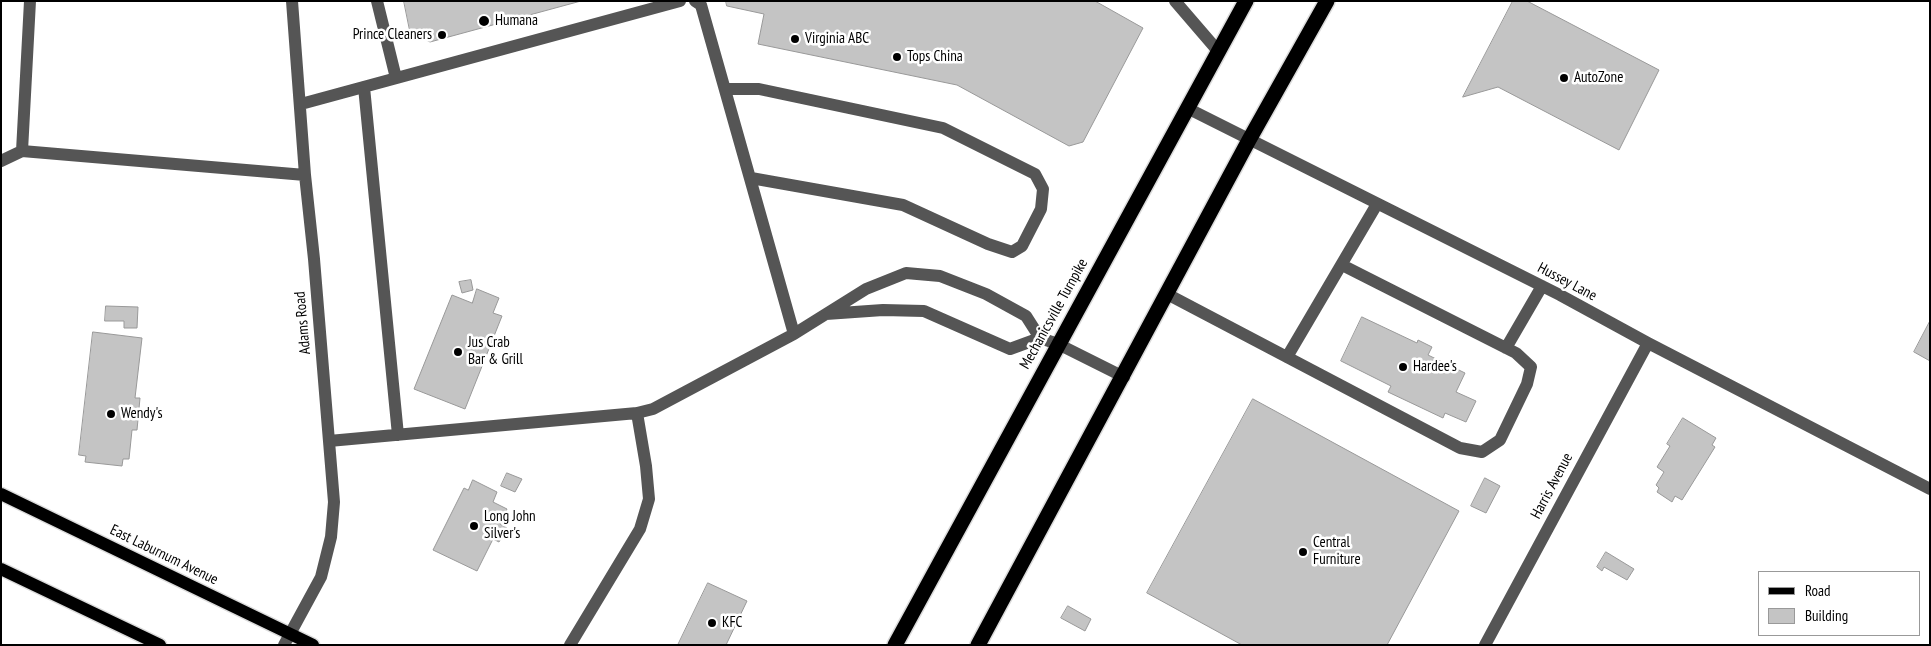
<!DOCTYPE html>
<html>
<head>
<meta charset="utf-8">
<style>
  body { margin:0 }
  #map { position:relative; width:1931px; height:646px; overflow:hidden; background:#fff; font-family:"PT Sans Narrow",sans-serif }
  canvas { display:block }
  .frame { position:absolute; inset:0; border:2px solid #000; pointer-events:none }
  .legend { position:absolute; left:1758px; top:571px; width:162px; height:65px; box-sizing:border-box; background:#fff; border:1px solid #999; margin:0; padding:6px 9px; list-style:none; font-size:15px; color:#000 }
  .legend li { display:flex; align-items:center; gap:10px; height:25px }
  .legend b { width:25px; border:1px solid #999 }
</style>
</head>
<body>
<div id="map">
<canvas width="1931" height="646"></canvas>
<div class="frame"></div>
<ul class="legend">
<li><b style="height:6px;background:#000"></b>Road</li>
<li><b style="height:14px;background:#c4c4c4"></b>Building</li>
</ul>
</div>
<script>
const ctx = document.querySelector('canvas').getContext('2d');
ctx.lineJoin = 'round';
function paint(path, color) { ctx.fillStyle = color; ctx.fill(path, 'evenodd'); }
function stroke(path, color, width, dash) { ctx.strokeStyle = color; ctx.lineWidth = width; ctx.lineCap = dash ? 'butt' : 'round'; ctx.setLineDash(dash || []); ctx.stroke(path); }
function drawText(font, color, halo, rows, align = 'center') {
  ctx.font = font + ' "PT Sans Narrow",sans-serif'; ctx.lineWidth = 5; ctx.setLineDash([]); ctx.textBaseline = 'middle'; ctx.strokeStyle = halo; ctx.fillStyle = color; for (const [text, x, y, turn = 0] of rows) {
    ctx.save(); ctx.translate(x, y); ctx.rotate((+turn || 0) * Math.PI / 180); ctx.textAlign = isNaN(turn) ? turn : align; if (halo) ctx.strokeText(text, 0, 0); ctx.fillText(text, 0, 0); ctx.restore();
  }
}
const building = new Path2D(`
  M404 1H581L430 42 410 31Z
  M726 1H1095L1143 28 1083 142 1069 146 957 85 758 44 764 14 727 6Z
  M1513 1H1527L1659 70 1619 150 1498 87 1463 97Z
  M471 280 473 290 462 293 459 282Z
  M477 289 499 298 493 313 502 316 465 409 414 389 452 295 472 303Z
  M106 306 138 307 137 328H124V321H105Z
  M1362 317 1417 343 1418 340 1432 347 1428 355 1465 373 1456 392 1476 401 1466 422 1445 413 1443 418 1388 392 1391 386 1341 361Z
  M1930 321V361L1914 352Z
  M93 332 142 338 135 398H140L137 430H132L129 459H123L122 466 85 462 86 456 79 455Z
  M1253 399 1459 511 1387 645H1242L1147 593Z
  M1683 418 1716 438 1712 445 1715 447 1682 500 1675 496 1672 502 1657 492 1659 488 1656 485 1664 472 1657 467 1670 446 1667 444Z
  M507 473 522 479 515 492 501 486Z
  M1485 478 1500 486 1486 513 1471 506Z
  M473 480 497 492 493 502 507 509 500 524 507 528 499 542 493 539 477 571 433 550 464 488 468 490Z
  M1606 552 1634 569 1627 580 1604 567 1602 571 1597 567Z
  M708 583 747 601 726 645H678Z
  M1068 606 1091 619 1085 631 1061 618Z`);
paint(building, '#c4c4c4');
stroke(building, '#999', 1);
const major = new Path2D(`
  M1 494 313 645
  M1 569 160 645`);
const highway = new Path2D(`
  M895 645 1246 1
  M978 645 1249 140 1327 1`);
stroke(major, '#dbdbdb', 15);
stroke(highway, '#dbdbdb', 18);
stroke(new Path2D(`
  M377 1 396 78
  M695 1 701 5 794 334
  M1175 1 1218 51
  M364 87 398 435
  M725 89H759L943 128 1035 174 1043 189 1041 209 1022 246 1012 252 988 244 903 205 751 178
  M301 104 680 1
  M1187 108 1560 295 1648 343 1930 489
  M22 151 30 1
  M1 161 22 151 305 175
  M1167 294 1460 448 1482 452 1500 440 1527 384 1531 367 1516 353 1342 265
  M1040 338 1010 349 924 311 883 310 826 314 866 289 906 273 940 276 986 294 1026 316 1040 338 1058 344 1124 377
  M1506 348 1542 286
  M1287 357 1377 204
  M329 441 637 413 653 409 794 334 826 314
  M284 645 321 577 331 537 334 502 314 259 305 175 292 1
  M570 645 640 529 649 499 646 466 637 413
  M1485 645 1648 343`), '#555', 12);
stroke(major, '#000', 12);
stroke(highway, '#000', 15);
for (const [x, y, r, color] of [
  [484,21,6,"#000"],
  [442,35,5,"#000"],
  [795,39,5,"#000"],
  [897,57,5,"#000"],
  [1564,78,5,"#000"],
  [458,352,5,"#000"],
  [1403,367,5,"#000"],
  [111,414,5,"#000"],
  [474,526,5,"#000"],
  [1303,552,5,"#000"],
  [712,623,5,"#000"]
]) { const dot = new Path2D(); dot.arc(x, y, r, 0, 2 * Math.PI); ctx.fillStyle = color; ctx.fill(dot); stroke(dot, '#fff', 2); }
drawText('15px', '#000', '#fff', [
  ["Humana",495,21],
  ["Prince Cleaners",432,35,"right"],
  ["Virginia ABC",805,39],
  ["Tops China",907,57],
  ["AutoZone",1574,78],
  ["Jus Crab",468,343],
  ["Bar & Grill",468,360],
  ["Hardee's",1413,367],
  ["Wendy's",121,414],
  ["Long John",484,517],
  ["Silver's",484,534],
  ["Central",1313,543],
  ["Furniture",1313,560],
  ["KFC",722,623]
], 'left');
drawText('15px', '#000', '#fff', [
  ["Hussey Lane",1567,282,28],
  ["Mechanicsville Turnpike",1054,314,-61],
  ["Adams Road",303,323,-95],
  ["Harris Avenue",1552,486,-62],
  ["East Laburnum Avenue",164,555,26]
]);
</script>
</body>
</html>
